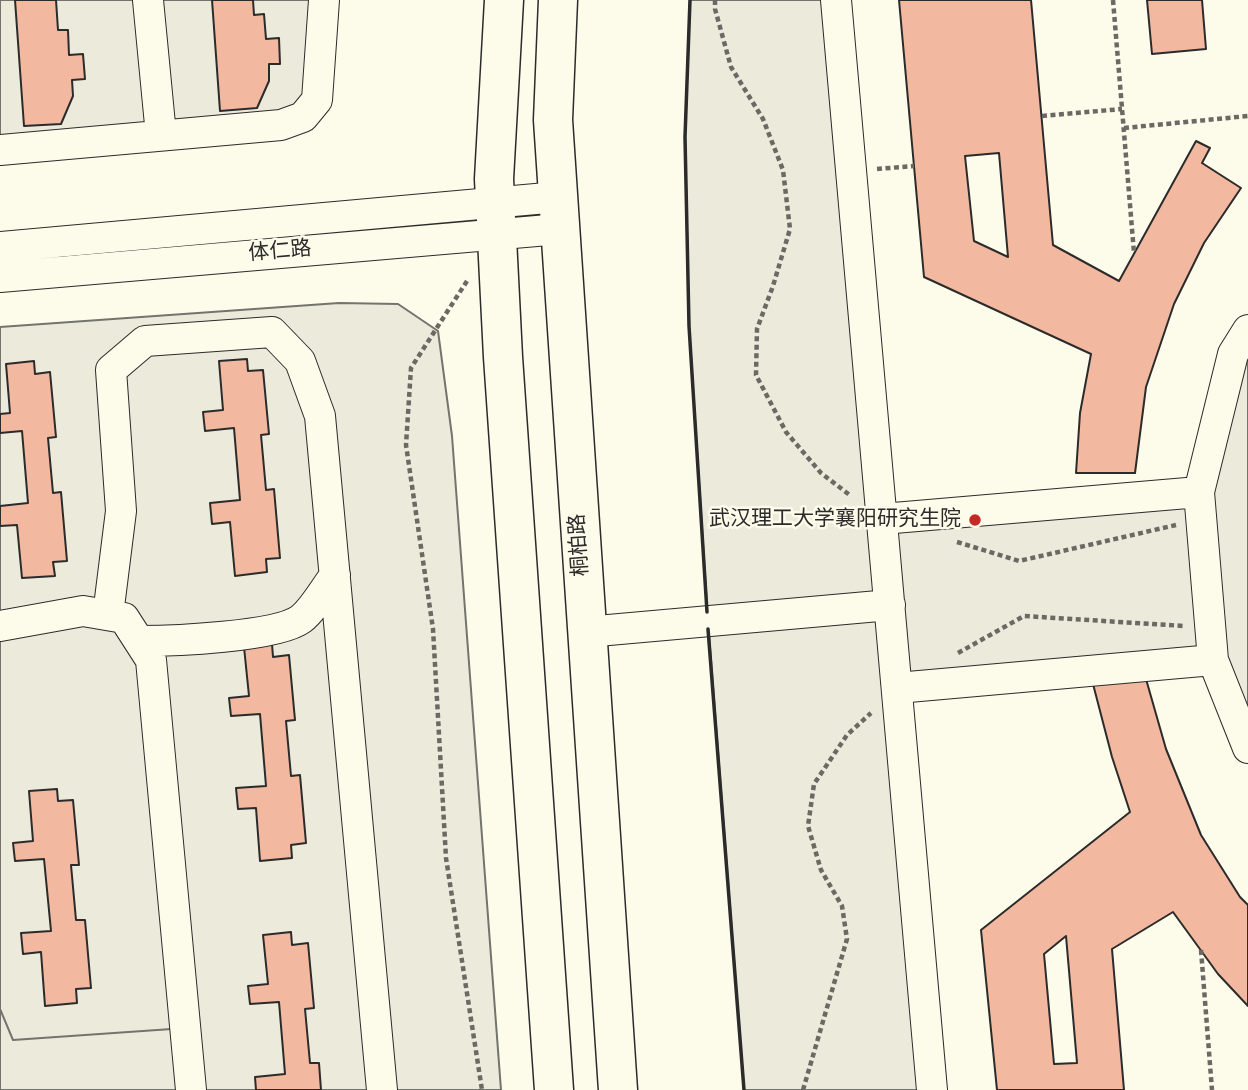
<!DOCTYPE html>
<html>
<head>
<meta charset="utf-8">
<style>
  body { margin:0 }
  canvas { display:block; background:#fdfbea }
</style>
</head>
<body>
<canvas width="1248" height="1090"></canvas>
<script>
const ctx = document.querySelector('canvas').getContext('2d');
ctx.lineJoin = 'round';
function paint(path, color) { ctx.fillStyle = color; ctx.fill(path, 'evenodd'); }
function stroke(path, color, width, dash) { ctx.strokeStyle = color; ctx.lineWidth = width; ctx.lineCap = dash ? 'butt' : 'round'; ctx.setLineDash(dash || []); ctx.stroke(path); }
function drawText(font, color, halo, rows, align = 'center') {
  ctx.font = font + ' "Titillium Web","Noto Sans SC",sans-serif'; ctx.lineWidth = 5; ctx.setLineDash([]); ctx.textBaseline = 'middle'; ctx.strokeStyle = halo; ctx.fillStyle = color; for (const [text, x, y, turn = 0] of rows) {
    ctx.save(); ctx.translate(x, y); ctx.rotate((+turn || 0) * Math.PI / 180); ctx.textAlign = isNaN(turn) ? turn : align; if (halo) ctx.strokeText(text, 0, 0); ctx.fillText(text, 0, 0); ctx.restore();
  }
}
const green = new Path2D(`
  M0 0H324L303 117 0 150Z
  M690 0H836L882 518 1199 492 1213 660 897 688 932 1090H744L708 621 689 326 685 137Z
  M339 303 398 304 438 331 452 436 501 1090H0V327Z`);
paint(green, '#ecebdb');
stroke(green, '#74746e', 2);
const parking = new Path2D(`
  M1248 330V748L1213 660 1199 492Z
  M0 1009 13 1040 186 1028 191 1090H0Z`);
paint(parking, '#eceadb');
stroke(parking, '#74746e', 2);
const building = new Path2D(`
  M15 0H56L58 30H68L69 55 83 54 85 79 72 80 73 96 61 124 24 126Z
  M212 0H253L254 15 264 14 266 39 279 38 280 64H269V81L257 108 220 111Z
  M899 0H1031L1053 245 1119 281 1196 141 1210 148 1202 163 1241 188 1204 243 1174 304 1146 387 1135 473H1076L1080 413 1091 354 924 277ZM999 153 1008 257 974 241 965 156Z
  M1147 0H1202L1206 49 1152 54Z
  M247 359 248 371 263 370 269 434 261 435 266 490 274 489 280 558 266 559 267 572 235 576 230 522 212 524 210 503 240 500 234 428 205 431 203 412 223 410 219 361Z
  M34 361 35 374 50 372 56 437 48 438 53 493 61 492 67 561 53 562 55 576 22 578 17 525 0 526V506L28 503 22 431 0 433V414L10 413 6 364Z
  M272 644 273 657 289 655 295 720 286 721 291 776 300 775 306 843 291 845 292 858 260 861 256 808 238 809 236 788 266 786 260 714 231 716 229 698 249 696 244 647Z
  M1144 672 1166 749 1201 835 1240 897 1248 905V1006L1218 974 1173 912 1112 949 1124 1090H997L981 930 1130 812 1112 757 1093 684ZM1066 936 1077 1063 1054 1064 1044 954Z
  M57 789 58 801 73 800 79 865H71L76 920H85L91 988 76 989 77 1003 45 1006 41 952 23 954 21 933 51 931 44 859 15 861 13 843 33 841 29 791Z
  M291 932 292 945 308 943 314 1008 305 1009 310 1063H319L321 1090H256L255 1077 285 1074 279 1002 250 1004 248 986 268 984 263 935Z`);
paint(building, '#f2b8a0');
stroke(building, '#2b2b2b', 2);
const minor = new Path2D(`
  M148 0 161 135
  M836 0 932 1090
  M0 150 281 125 303 117 317 100 324 0
  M0 247 558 197
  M0 277 560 229
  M1248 330 1233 354 1199 492 1213 660 1248 748
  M882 519 1199 492
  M108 615 121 511 111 370 145 341 272 332 300 361 320 416 382 1090
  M0 626 83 611 124 618 151 660 191 1090
  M586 632 890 605
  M139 641C172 641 277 637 301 619 313 610 326 587 335 575
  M897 688 1213 660`);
const major = new Path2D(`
  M504 0 494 179 503 357 554 1090
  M558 0 553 120 618 1090`);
stroke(minor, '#2b2b2b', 32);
stroke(major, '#2b2b2b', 41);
stroke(new Path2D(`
  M715 0V9L731 67 763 119 783 170 790 229 773 286 757 329 756 375 786 432 821 473 851 496
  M1113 0 1134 253
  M1042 116 1122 109
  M1124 128 1248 116
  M877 169 914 166
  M467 281 411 368 406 445 433 629 446 858 482 1090
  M957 542 1019 561 1176 525
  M958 653 1024 616 1184 626
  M1201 950 1212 1090
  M803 1090 847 939 842 906 821 870 808 826 814 784 847 735 871 713`), '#6a6964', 4.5, [5, 3.5]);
stroke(minor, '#fdfbea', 30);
stroke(major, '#fdfbea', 38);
stroke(new Path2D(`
  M690 0 685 137 689 326 707 612
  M708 629 744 1090`), '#2b2b2b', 3.5);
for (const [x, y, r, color] of [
  [975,520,7,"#c62828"]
]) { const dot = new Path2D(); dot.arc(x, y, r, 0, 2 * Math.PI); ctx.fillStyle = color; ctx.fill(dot); stroke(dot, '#fdfbea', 2.5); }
drawText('21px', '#2b2b2b', '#fdfbea', [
  ["体仁路",280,252,-5],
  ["桐柏路",580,545,-94]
]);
drawText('21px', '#2b2b2b', '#fdfbea', [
  ["武汉理工大学襄阳研究生院",961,520]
], 'right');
</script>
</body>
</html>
